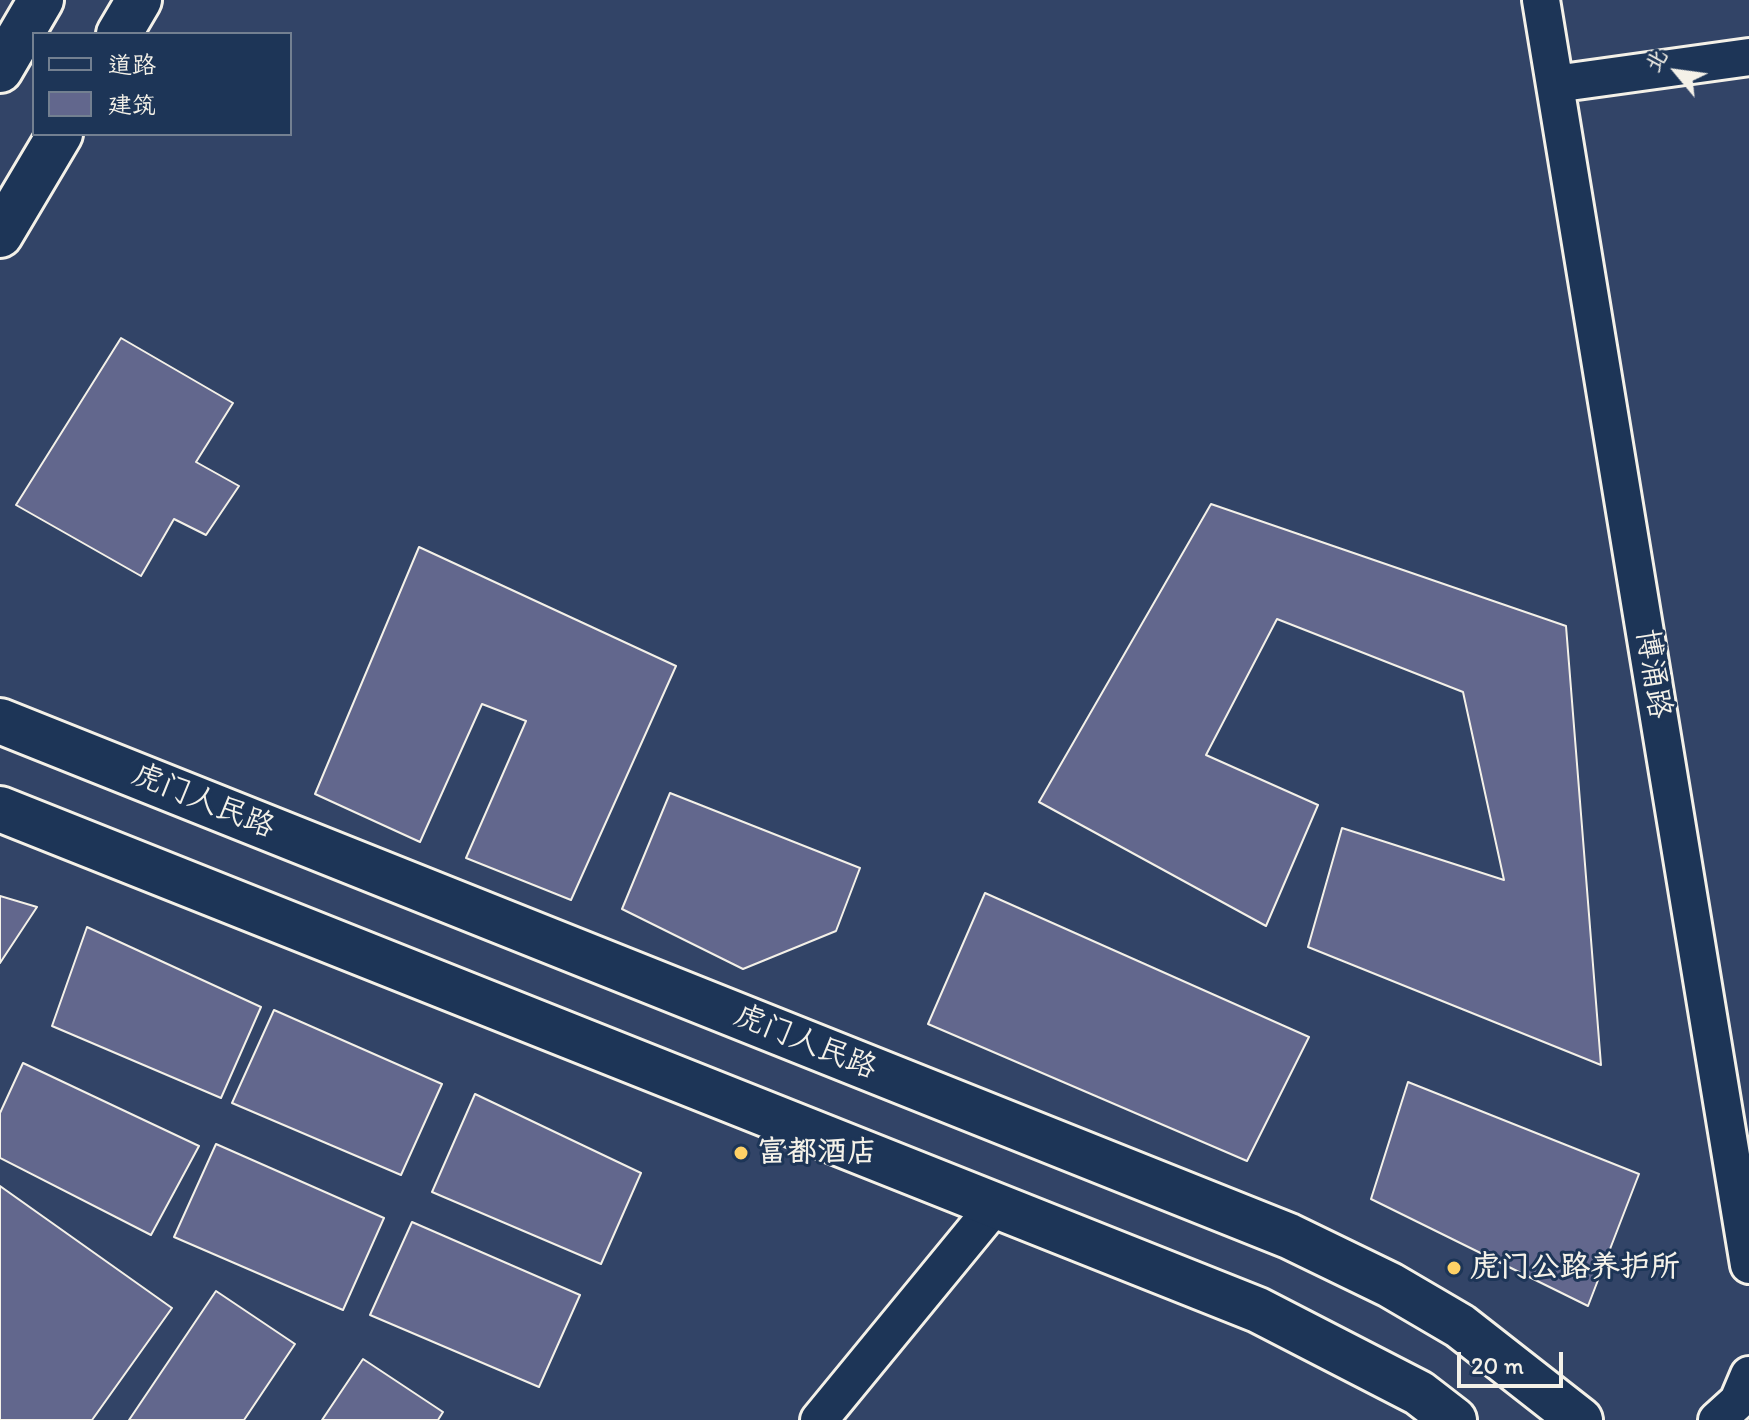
<!DOCTYPE html>
<html>
<head>
<meta charset="utf-8">
<style>
  body { margin:0 }
  #map { position:relative; width:1749px; height:1420px; overflow:hidden; background:#324467; font-family:Itim,"LXGW WenKai TC",sans-serif }
  canvas { display:block }
  .legend { position:absolute; left:32px; top:32px; width:260px; height:104px; box-sizing:border-box; background:#1d3557; border:2px solid #738091; margin:0; padding:10px 14px; list-style:none; font-size:24px; color:#f4f1e8 }
  .legend li { display:flex; align-items:center; gap:16px; height:40px }
  .legend b { width:40px; border:2px solid #738091 }
  .north { position:absolute; left:1637px; top:32px; width:80px; height:80px; -webkit-text-stroke:6px #1d3557; paint-order:stroke; rotate:299deg; font-size:22px; font-weight:700; line-height:32px; text-align:center; color:#f4f1e8 }
  .north::after { content:''; display:block; margin:auto; width:28px; height:36px; background:#f4f1e8; clip-path:polygon(50% 0,100% 100%,50% 72%,0 100%) }
  .scale { position:absolute; left:1457px; top:1352px; width:106px; height:36px; box-sizing:border-box; border:4px solid #f4f1e8; border-top:0; padding-left:10px; font-size:24px; line-height:28px; white-space:nowrap; color:#f4f1e8; -webkit-text-stroke:6px #1d3557; paint-order:stroke }
</style>
</head>
<body>
<div id="map">
<canvas width="1749" height="1420"></canvas>
<ul class="legend">
<li><b style="height:10px;background:#1d3557"></b>道路</li>
<li><b style="height:22px;background:#62678d"></b>建筑</li>
</ul>
<div class="north">北</div>
<div class="scale">20 m</div>
</div>
<script>
const ctx = document.querySelector('canvas').getContext('2d');
ctx.lineJoin = 'round';
function paint(path, color) { ctx.fillStyle = color; ctx.fill(path, 'evenodd'); }
function stroke(path, color, width, dash) { ctx.strokeStyle = color; ctx.lineWidth = width; ctx.lineCap = dash ? 'butt' : 'round'; ctx.setLineDash(dash || []); ctx.stroke(path); }
function drawText(font, color, halo, rows, align = 'center') {
  ctx.font = font + ' Itim,"LXGW WenKai TC",sans-serif'; ctx.lineWidth = 6; ctx.setLineDash([]); ctx.textBaseline = 'middle'; ctx.strokeStyle = halo; ctx.fillStyle = color; for (const [text, x, y, turn = 0] of rows) {
    ctx.save(); ctx.translate(x, y); ctx.rotate((+turn || 0) * Math.PI / 180); ctx.textAlign = isNaN(turn) ? turn : align; if (halo) ctx.strokeText(text, 0, 0); ctx.fillText(text, 0, 0); ctx.restore();
  }
}
const building = new Path2D(`
  M121 338 233 403 196 462 239 486 206 535 174 519 141 576 16 505Z
  M1211 504 1566 626 1601 1065 1308 947 1342 828 1504 880 1463 692 1277 619 1206 755 1318 805 1266 926 1039 802Z
  M419 547 676 666 571 900 466 858 526 721 482 704 420 842 315 794Z
  M670 793 860 868 836 931 743 969 622 909Z
  M985 893 1309 1037 1247 1161 928 1024Z
  M0 896 37 907 0 963Z
  M87 927 261 1007 221 1098 52 1026Z
  M274 1010 442 1084 401 1175 232 1103Z
  M23 1063 199 1146 151 1235 0 1158V1113Z
  M1408 1082 1639 1174 1588 1306 1371 1199Z
  M475 1094 641 1173 601 1264 432 1192Z
  M216 1144 384 1218 343 1310 174 1237Z
  M0 1186 172 1308 92 1420H0Z
  M412 1222 580 1295 539 1387 370 1315Z
  M216 1291 295 1344 244 1420H129Z
  M363 1359 443 1412 438 1420H322Z`);
paint(building, '#62678d');
stroke(building, '#f4f1e8', 2);
const minor = new Path2D(`
  M1541 0 1749 1265
  M1555 84 1749 57
  M819 1420 994 1207
  M1717 1420 1738 1401 1749 1375`);
const major = new Path2D(`
  M119 34 139 0
  M0 70 41 0
  M0 235 60 134
  M0 721 1289 1236 1390 1285 1460 1326 1580 1420
  M0 809 1258 1310 1419 1393 1454 1420`);
stroke(minor, '#f4f1e8', 42);
stroke(major, '#f4f1e8', 50);
stroke(minor, '#1d3557', 36);
stroke(major, '#1d3557', 44);
for (const [x, y, r, color] of [
  [741,1153,8,"#ffd166"],
  [1454,1268,8,"#ffd166"]
]) { const dot = new Path2D(); dot.arc(x, y, r, 0, 2 * Math.PI); ctx.fillStyle = color; ctx.fill(dot); stroke(dot, '#1d3557', 3); }
drawText('30px', '#f4f1e8', '#1d3557', [
  ["博涌路",1652,674,81],
  ["虎门人民路",203,802,22],
  ["虎门人民路",805,1043,22]
]);
drawText('bold 30px', '#f4f1e8', '#1d3557', [
  ["富都酒店",757,1153],
  ["虎门公路养护所",1470,1268]
], 'left');
</script>
</body>
</html>
